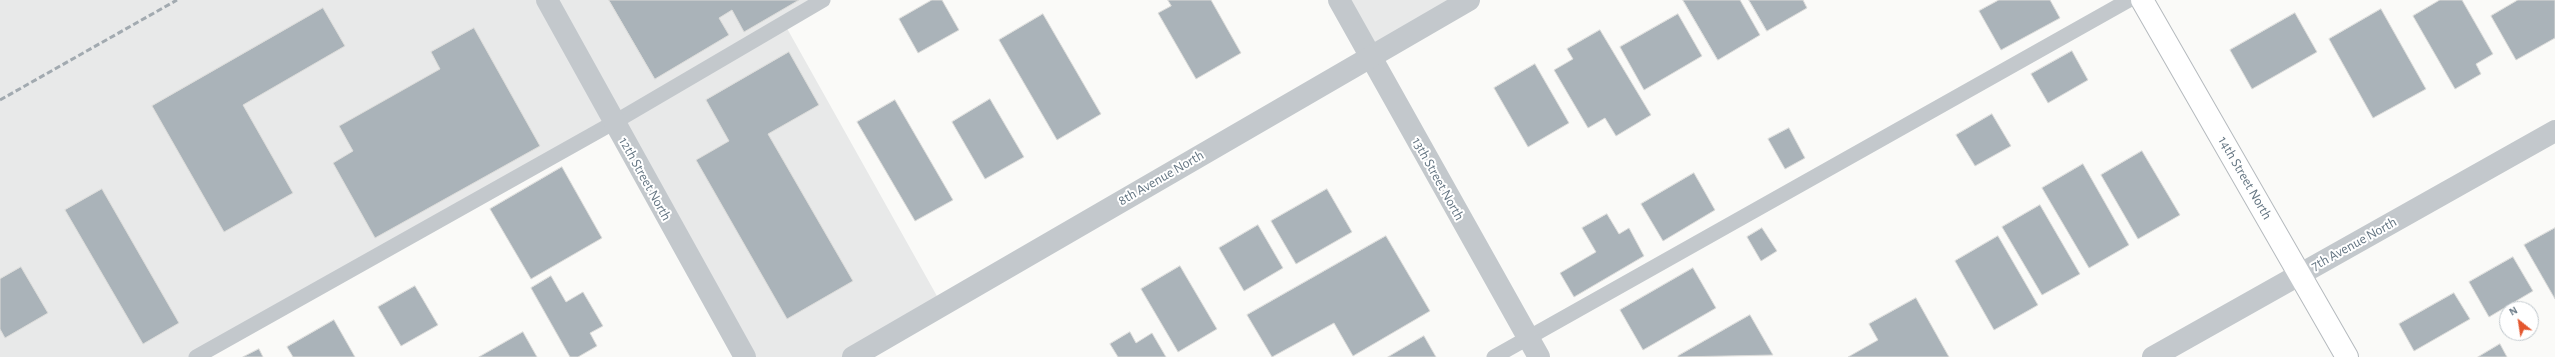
<!DOCTYPE html>
<html>
<head>
<meta charset="utf-8">
<style>
  body { margin:0 }
  #map { position:relative; width:2555px; height:357px; overflow:hidden; background:#fafaf8; font-family:"Alegreya Sans",sans-serif }
  canvas { display:block }
  .north { position:absolute; left:2499px; top:301px; width:40px; height:40px; box-sizing:border-box; background:#fff; border:1px solid #c1c8cd; border-radius:50%; rotate:330deg; font-size:11px; font-weight:700; line-height:16px; text-align:center; color:#657683 }
  .north::after { content:''; display:block; margin:auto; width:14px; height:18px; background:#e4572e; clip-path:polygon(50% 0,100% 100%,50% 72%,0 100%) }
</style>
</head>
<body>
<div id="map">
<canvas width="2555" height="357"></canvas>
<div class="north">N</div>
</div>
<script>
const ctx = document.querySelector('canvas').getContext('2d');
ctx.lineJoin = 'round';
function paint(path, color) { ctx.fillStyle = color; ctx.fill(path, 'evenodd'); }
function stroke(path, color, width, dash) { ctx.strokeStyle = color; ctx.lineWidth = width; ctx.lineCap = dash ? 'butt' : 'round'; ctx.setLineDash(dash || []); ctx.stroke(path); }
function drawText(font, color, halo, rows, align = 'center') {
  ctx.font = font + ' "Alegreya Sans",sans-serif'; ctx.lineWidth = 4; ctx.setLineDash([]); ctx.textBaseline = 'middle'; ctx.strokeStyle = halo; ctx.fillStyle = color; for (const [text, x, y, turn = 0] of rows) {
    ctx.save(); ctx.translate(x, y); ctx.rotate((+turn || 0) * Math.PI / 180); ctx.textAlign = isNaN(turn) ? turn : align; if (halo) ctx.strokeText(text, 0, 0); ctx.fillText(text, 0, 0); ctx.restore();
  }
}
paint(new Path2D(`
  M0 0H823L784 23 942 305 853 357H745L613 123 196 357H0Z
  M1339 0H1469L1370 57Z`), '#e8e9e9');
const building = new Path2D(`
  M609 0H799L744 32 732 10 719 18 729 35 655 79Z
  M932 0H942L959 30 918 53 899 19Z
  M1168 0H1211L1241 53 1196 79 1158 13 1171 6Z
  M1683 0H1740L1760 35 1718 60Z
  M1749 0H1803L1807 8 1767 31Z
  M1999 0H2050L2060 18 2001 50 1979 11Z
  M2440 0H2462L2493 54 2476 64 2481 74 2455 89 2413 16Z
  M2518 0H2555V38L2516 60 2491 16Z
  M323 8 345 46 243 105 293 193 224 232 152 106Z
  M2381 9 2426 89 2373 118 2329 39Z
  M2295 13 2317 52 2252 89 2230 50Z
  M1043 14 1101 114 1057 140 999 40Z
  M1678 14 1702 56 1644 90 1620 47Z
  M474 28 540 146 375 238 333 163 353 151 339 126 440 69 431 52Z
  M1600 30 1651 115 1616 136 1605 118 1588 128 1554 70 1573 59 1567 49Z
  M2072 51 2088 80 2048 103 2031 74Z
  M789 52 819 105 768 134 853 281 787 319 696 160 729 141 706 100Z
  M1535 64 1569 123 1528 147 1494 88Z
  M990 99 1024 157 985 179 952 122Z
  M895 100 953 200 915 221 857 122Z
  M1992 114 2011 146 1975 166 1956 135Z
  M1789 128 1805 158 1785 169 1768 139Z
  M2142 151 2180 215 2138 239 2101 175Z
  M2083 164 2129 245 2089 268 2042 188Z
  M562 167 602 238 531 279 490 209Z
  M1694 173 1715 210 1663 241 1641 204Z
  M102 189 179 323 143 344 65 210Z
  M1327 189 1352 232 1296 264 1271 221Z
  M2040 205 2080 274 2042 295 2002 227Z
  M1607 214 1619 234 1629 228 1644 256 1574 297 1560 273 1596 252 1582 228Z
  M1258 225 1283 268 1244 291 1219 248Z
  M1762 228 1777 251 1761 261 1747 237Z
  M2555 228V299L2524 245Z
  M1386 236 1430 311 1353 356 1334 323 1272 357 1247 315Z
  M1998 236 2038 305 1994 330 1955 261Z
  M2513 257 2533 291 2489 317 2469 282Z
  M1180 266 1217 329 1178 352 1141 289Z
  M21 267 48 313 5 338 0 329V279Z
  M1693 268 1716 308 1643 350 1620 310Z
  M551 276 566 302 583 292 603 326 590 333 597 346 578 357H570L531 288Z
  M415 286 438 325 401 346 378 307Z
  M2454 293 2470 319 2414 351 2399 324Z
  M1916 298 1949 357H1848L1878 340 1869 324Z
  M1750 315 1773 355 1678 357V356Z
  M334 320 355 357H293L287 347Z
  M523 332 537 357H479Z
  M1130 332 1136 343 1152 333 1166 357H1118L1110 344Z
  M1424 336 1436 357H1388Z
  M2500 344 2507 357H2478Z
  M259 349 263 357H243Z`);
paint(building, '#aab3b9');
stroke(building, '#dcdcda', 1);
const primary = new Path2D(`
  M2142 0 2347 357`);
stroke(primary, '#b5babe', 24);
stroke(new Path2D(`
  M196 357 613 123 823 0
  M1494 357 2129 0`), '#c3c8cc', 15);
stroke(new Path2D(`
  M547 0 745 357
  M1339 0 1539 357
  M2153 357 2555 131`), '#c3c8cc', 22);
stroke(new Path2D(`
  M853 357 1469 0`), '#c3c8cc', 22);
stroke(primary, '#fff', 22);
stroke(new Path2D(`
  M0 100 177 0`), '#a2aab0', 3, [6, 3]);
drawText('14px', '#657683', '#fff', [
  ["8th Avenue North",1161,178,-30],
  ["14th Street North",2245,178,60],
  ["12th Street North",645,179,61],
  ["13th Street North",1438,179,61],
  ["7th Avenue North",2354,244,-29]
]);
</script>
</body>
</html>
